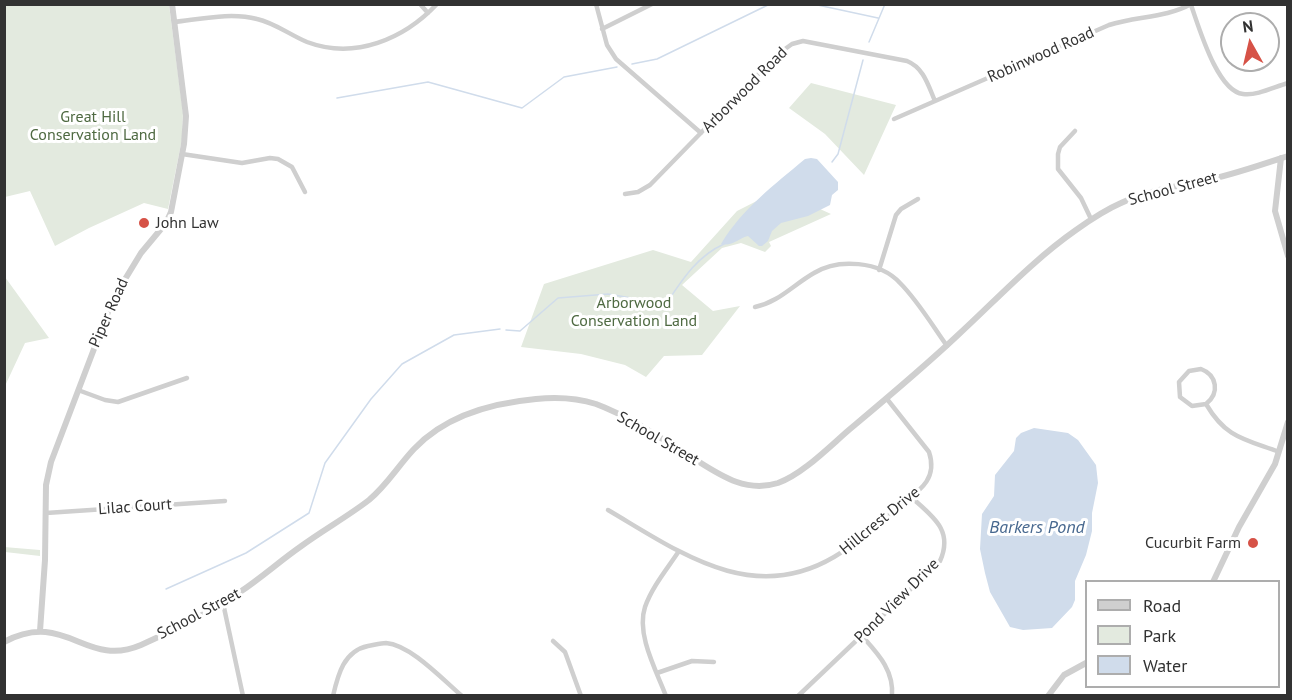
<!DOCTYPE html>
<html>
<head>
<meta charset="utf-8">
<style>
  body { margin:0 }
  #map { position:relative; width:1292px; height:700px; overflow:hidden; background:#fff; font-family:"PT Sans",sans-serif }
  canvas { display:block }
  .frame { position:absolute; inset:0; border:6px solid #323232; pointer-events:none }
  .legend { position:absolute; left:1085px; top:580px; width:195px; height:108px; box-sizing:border-box; background:#fff; border:2px solid #adadad; margin:0; padding:8px 10px; list-style:none; font-size:18px; color:#323232 }
  .legend li { display:flex; align-items:center; gap:12px; height:30px }
  .legend b { width:30px; border:2px solid #adadad }
  .north { position:absolute; left:1220px; top:12px; width:60px; height:60px; box-sizing:border-box; background:#fff; border:2px solid #adadad; border-radius:50%; rotate:352deg; font-size:16px; font-weight:700; line-height:24px; text-align:center; color:#323232 }
  .north::after { content:''; display:block; margin:auto; width:21px; height:27px; background:#d65247; clip-path:polygon(50% 0,100% 100%,50% 72%,0 100%) }
</style>
</head>
<body>
<div id="map">
<canvas width="1292" height="700"></canvas>
<div class="frame"></div>
<ul class="legend">
<li><b style="height:8px;background:#cfcfcf"></b>Road</li>
<li><b style="height:16px;background:#e3eadf"></b>Park</li>
<li><b style="height:16px;background:#d0dceb"></b>Water</li>
</ul>
<div class="north">N</div>
</div>
<script>
const ctx = document.querySelector('canvas').getContext('2d');
ctx.lineJoin = 'round';
function paint(path, color) { ctx.fillStyle = color; ctx.fill(path, 'evenodd'); }
function stroke(path, color, width, dash) { ctx.strokeStyle = color; ctx.lineWidth = width; ctx.lineCap = dash ? 'butt' : 'round'; ctx.setLineDash(dash || []); ctx.stroke(path); }
function drawText(font, color, halo, rows, align = 'center') {
  ctx.font = font + ' "PT Sans",sans-serif'; ctx.lineWidth = 6; ctx.setLineDash([]); ctx.textBaseline = 'middle'; ctx.strokeStyle = halo; ctx.fillStyle = color; for (const [text, x, y, turn = 0] of rows) {
    ctx.save(); ctx.translate(x, y); ctx.rotate((+turn || 0) * Math.PI / 180); ctx.textAlign = isNaN(turn) ? turn : align; if (halo) ctx.strokeText(text, 0, 0); ctx.fillText(text, 0, 0); ctx.restore();
  }
}
paint(new Path2D(`
  M4 5H169L183 113 182 139 168 209 144 203 89 228 55 246 30 191 5 197Z
  M811 83 896 105 864 175 825 134 789 108Z
  M804 177 820 209 831 214 769 242 771 246 765 252 741 243 722 248 682 285 713 311 740 306 702 355 664 356 646 377 625 365 581 354 521 347 544 284 653 250 691 262 737 211Z
  M5 277 49 338 25 343 5 386Z
  M4 547 40 550V556L5 552Z`), '#e3eadf');
paint(new Path2D(`
  M811 158 817 159 838 182V190L832 195 830 205 808 216 781 223 772 231 768 241 762 246H759L748 236C739 238 732 247 721 244 742 209 774 185 805 159Z
  M1034 428 1068 433 1078 440 1096 465 1098 483 1092 513V531L1086 555 1075 581V600L1072 607 1052 628 1023 630 1010 627 990 592 985 573 980 549 982 514 994 496 995 475 1014 451 1016 438 1021 433Z`), '#d0dceb');
stroke(new Path2D(`
  M813 4 878 18
  M869 42 885 4
  M632 64 657 59 770 4
  M337 98 428 82 522 108 564 77 617 67
  M832 162 838 154 863 60
  M506 330 520 331 558 298 608 294 666 304C682 280 697 256 724 244
  M166 589 246 553 309 513 325 463 371 399 402 364 454 335 500 329`), '#d0dceb', 1.5);
stroke(new Path2D(`
  M420 4 428 13
  M596 4 607 45 616 59 701 133
  M1191 5C1199 27 1217 91 1243 94 1257 96 1274 87 1288 83
  M174 22C201 19 231 12 257 19 275 23 290 35 307 42 355 60 404 39 437 4
  M602 29 652 4
  M894 119 1109 25C1136 16 1166 18 1191 4
  M1075 131 1060 147 1058 154V169L1081 198 1091 219
  M182 154 242 163 270 158 278 159 292 167 305 192
  M625 194 638 192 650 185 778 54 792 44 803 41 907 61C924 68 928 85 935 101
  M879 270 896 215 901 209 918 199
  M755 307C779 302 793 285 814 273 838 258 880 261 900 283 918 301 932 325 947 346
  M78 390 105 400 118 402 187 378
  M1206 404 1192 406 1180 397 1179 382 1189 371 1201 369C1217 375 1220 393 1206 404 1226 438 1244 439 1279 452
  M608 510C678 551 751 606 834 557 856 544 876 525 896 509 915 493 939 482 929 452L887 399
  M46 513 225 501
  M223 603 243 696
  M862 636C878 654 894 670 892 696
  M553 641 565 652 581 696
  M657 673 692 661 714 662
  M333 696C338 674 344 651 368 646 374 645 381 643 386 643 411 645 443 680 462 696
  M666 696C656 670 636 634 645 607 652 587 667 569 679 551
  M798 696 940 561C954 530 932 516 911 497`), '#cfcfcf', 4.5);
stroke(new Path2D(`
  M1281 158 1275 211 1288 256
  M1213 582 1239 527 1275 464 1288 422
  M40 631 45 560 46 485 51 462 113 299 141 253 166 223 171 212 184 144 186 116 172 4
  M4 642C66 609 85 669 141 645 174 630 210 613 240 592 261 578 280 561 300 547 323 530 347 517 369 500 387 485 398 466 414 449 445 416 492 403 536 399 556 397 577 398 596 404 628 416 659 437 688 455 716 472 743 494 778 483 803 474 830 446 850 429 887 398 923 368 958 335 996 300 1033 260 1076 230 1090 220 1105 210 1121 203 1149 190 1179 186 1208 180 1235 174 1261 165 1288 156
  M1048 696 1064 675 1086 663`), '#cfcfcf', 6);
for (const [x, y, r, color] of [
  [144,223,6,"#d65247"],
  [1253,543,6,"#d65247"]
]) { const dot = new Path2D(); dot.arc(x, y, r, 0, 2 * Math.PI); ctx.fillStyle = color; ctx.fill(dot); stroke(dot, '#fff', 2); }
drawText('16px', '#323232', '#fff', [
  ["Robinwood Road",1041,55,-24],
  ["Arborwood Road",745,90,-45],
  ["School Street",1173,189,-15],
  ["Piper Road",109,313,-66],
  ["School Street",658,439,30],
  ["Lilac Court",135,507,-4],
  ["Hillcrest Drive",880,521,-39],
  ["Pond View Drive",897,601,-45],
  ["School Street",199,614,-28]
]);
drawText('16px', '#4f6a42', '#fff', [
  ["Great Hill",93,117],
  ["Conservation Land",93,135],
  ["Arborwood",634,303],
  ["Conservation Land",634,321]
]);
drawText('16px', '#323232', '#fff', [
  ["John Law",156,223],
  ["Cucurbit Farm",1241,543,"right"]
], 'left');
drawText('italic 18px', '#46678e', '#fff', [
  ["Barkers Pond",1037,528]
]);
</script>
</body>
</html>
